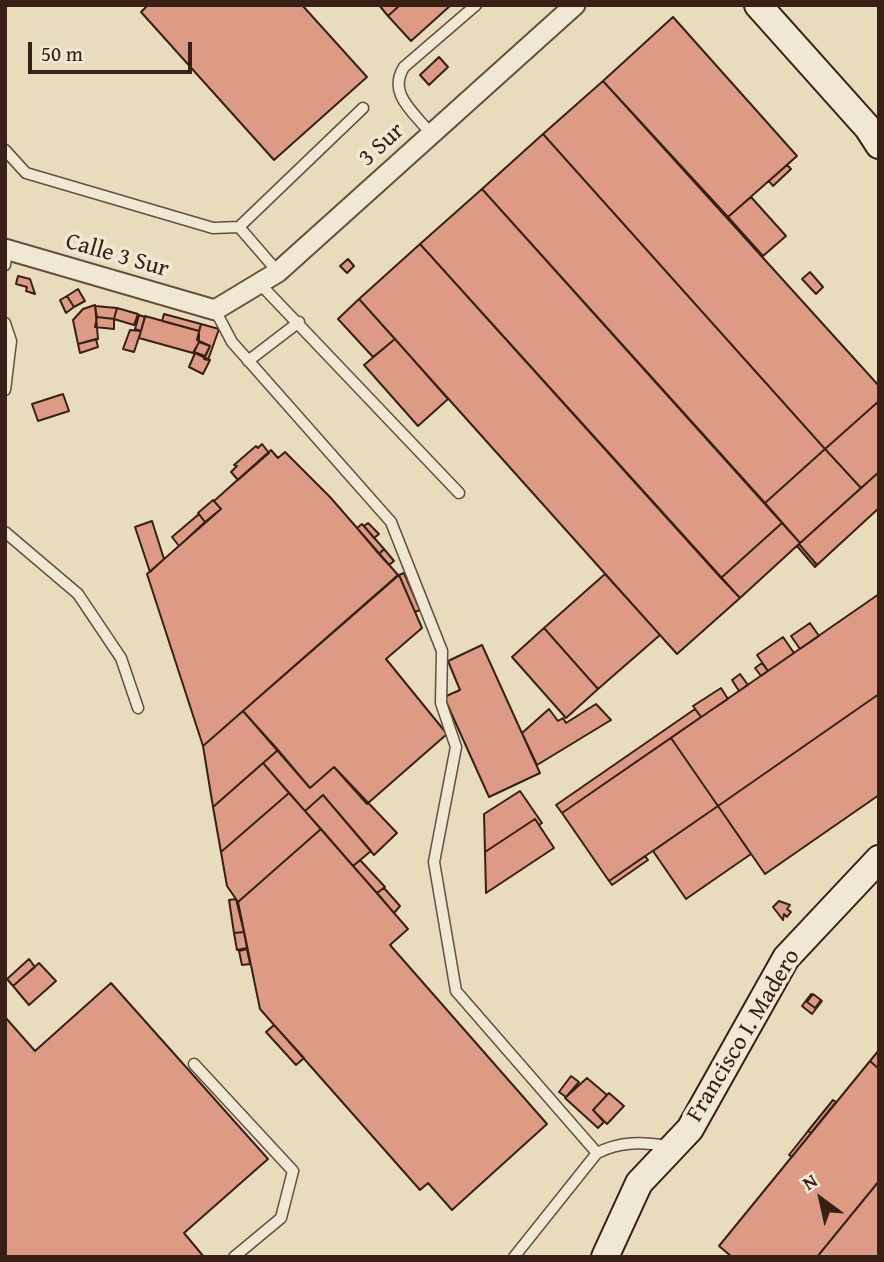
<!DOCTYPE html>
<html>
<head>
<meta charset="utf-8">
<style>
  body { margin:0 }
  #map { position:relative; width:884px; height:1262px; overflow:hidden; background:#e8dcbc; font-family:"Gentium Book Plus",serif }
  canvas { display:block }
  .frame { position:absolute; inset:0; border:7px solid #382016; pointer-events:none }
  .north { position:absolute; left:786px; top:1164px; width:70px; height:70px; -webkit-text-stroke:5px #f0e8d3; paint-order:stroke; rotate:327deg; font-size:19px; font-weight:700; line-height:28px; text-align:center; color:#382016 }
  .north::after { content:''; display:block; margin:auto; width:24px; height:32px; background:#382016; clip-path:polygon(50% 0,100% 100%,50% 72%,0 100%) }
  .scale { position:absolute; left:28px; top:42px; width:164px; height:32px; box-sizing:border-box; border:4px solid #382016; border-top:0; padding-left:9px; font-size:21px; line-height:24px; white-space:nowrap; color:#382016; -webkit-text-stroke:5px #f0e8d3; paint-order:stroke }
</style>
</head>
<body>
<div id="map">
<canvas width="884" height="1262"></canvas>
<div class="frame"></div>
<div class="north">N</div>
<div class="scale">50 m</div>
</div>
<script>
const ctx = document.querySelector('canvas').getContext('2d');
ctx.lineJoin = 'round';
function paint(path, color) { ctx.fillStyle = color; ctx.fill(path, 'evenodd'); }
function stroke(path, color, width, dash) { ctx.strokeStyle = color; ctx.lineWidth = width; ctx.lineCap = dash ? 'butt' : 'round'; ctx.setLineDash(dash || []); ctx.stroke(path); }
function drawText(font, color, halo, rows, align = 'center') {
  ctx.font = font + ' "Gentium Book Plus",serif'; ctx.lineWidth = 7; ctx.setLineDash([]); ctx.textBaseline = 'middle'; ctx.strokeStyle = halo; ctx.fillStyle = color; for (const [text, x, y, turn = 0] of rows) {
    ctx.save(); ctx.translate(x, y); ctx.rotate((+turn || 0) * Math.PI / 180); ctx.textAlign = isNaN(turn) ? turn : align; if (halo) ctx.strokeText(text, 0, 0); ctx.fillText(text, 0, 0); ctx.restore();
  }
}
const building = new Path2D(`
  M148 5H302L367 77 274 160 141 12Z
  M379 5H400L388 16Z
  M400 5H451L411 41 388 16Z
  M673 17 797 156 728 217 603 81Z
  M439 57 448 67 429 85 420 75Z
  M603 81 879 386V401L825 449 543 134Z
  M543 134 825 449 765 503 482 189Z
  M787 165 791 169 773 186 769 181Z
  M482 189 782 523 721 578 420 244Z
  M751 197 786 236 763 256 728 217Z
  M420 244 740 598 677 654 359 299Z
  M348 259 354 266 347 273 340 266Z
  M810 272 823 287 816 294 802 279Z
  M18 276 30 279 35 294 26 291 27 287 16 284Z
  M78 289 85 301 74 307 67 296Z
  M67 296 74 307 66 313 60 300Z
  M359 299 395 339 373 357 338 319Z
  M95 305 98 339 78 344 73 320 83 309Z
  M95 306 117 308 114 319 97 317Z
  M117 308 138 314 134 325 114 319Z
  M164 314 201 324 199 331 162 321Z
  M139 315 145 317 141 331 135 329Z
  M145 316 199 331V342L193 353 139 338Z
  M97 317 114 319V329L95 327Z
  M201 324 219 329 208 360 204 359 210 346 197 340Z
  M130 330 141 331 134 352 123 349Z
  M96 339 98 347 80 353 78 344Z
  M395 339 448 399 418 426 364 365Z
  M199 342 210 346 205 356 194 352Z
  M195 353 210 360 203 374 189 367Z
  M63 394 69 411 38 421 32 404Z
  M879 401V472L861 488 825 449Z
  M262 444 269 453 238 480 231 472 237 466 234 465 256 446 258 448Z
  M825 449 861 488 800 543 765 503Z
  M271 450 278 458 285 452 330 497 398 575 203 746 147 574 221 509 214 501Z
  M879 472V508L817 565 799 544Z
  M213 500 221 509 205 522 198 513Z
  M199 514 205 522 179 546 172 537Z
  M152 521 164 559 150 572 135 527Z
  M368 523 379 534 374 538 364 526Z
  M782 523 800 543 740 598 721 578Z
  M362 524 384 549 379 554 357 528Z
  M799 544 817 565 815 567 797 546Z
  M384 549 394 561 389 565 379 554Z
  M404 573 420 610 415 612 399 575Z
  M605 574 660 635 598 689 544 628Z
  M399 575 422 628 386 659 447 734 367 804 334 767 310 788 243 711Z
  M879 594V694L718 806 671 738Z
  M810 623 819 636 800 649 791 636Z
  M544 628 598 689 566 718 512 657Z
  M783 637 794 653 768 671 757 655Z
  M482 645 540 773 489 797 444 697 460 690 448 661Z
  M762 663 768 671 761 676 755 668Z
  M740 674 748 685 739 691 732 680Z
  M721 688 728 699 701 717 693 706Z
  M879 694V795L765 874 718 806Z
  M596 704 611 720 537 765 522 733 549 709 558 721 563 718 566 723Z
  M695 709 701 717 562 813 556 805Z
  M243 711 278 750 213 807 203 746Z
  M671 738 718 806 609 881 562 813Z
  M278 750 310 788 334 767 397 833 374 855 323 795 305 811 263 763Z
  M263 763 289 793 221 852 213 807Z
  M520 791 542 823 539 825 535 819 485 852 484 814Z
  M289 793 321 829 238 902 227 886 221 852Z
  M323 795 371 851 353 866 305 811Z
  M718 806 751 854 686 899 653 851Z
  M535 819 554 848 486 893 485 852Z
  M321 829 408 929 390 945 547 1124 452 1210 428 1183 420 1190 260 1009 238 902Z
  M645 856 648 860 612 885 609 881Z
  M360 860 385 887 377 893 353 866Z
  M384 888 400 906 394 913 377 893Z
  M236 899 244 932 234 933 229 900Z
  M779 901 790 905 787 909 791 912 787 917 784 914 783 920 773 907Z
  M244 932 247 948 237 950 234 933Z
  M247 949 250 964 242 965 239 951Z
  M29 959 35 967 13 986 7 979Z
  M39 963 56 981 29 1005 13 986Z
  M111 983 268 1159 184 1233 204 1257H5V1017L35 1051Z
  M811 994 807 1002 815 1008 822 1001 812 1014 802 1006Z
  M813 994 821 1000 815 1008 807 1002Z
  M274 1025 304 1058 296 1065 266 1032Z
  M879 1050V1069L870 1061Z
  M870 1061 879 1069V1181L817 1257H732L719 1246Z
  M571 1076 579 1082 566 1097 559 1092Z
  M587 1078 607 1095 593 1110 604 1122 598 1128 565 1098Z
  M609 1093 624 1106 607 1124 593 1110Z
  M833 1100 836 1102 811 1133 808 1131Z
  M808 1131 811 1133 792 1157 789 1155Z
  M879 1181V1257H817Z`);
paint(building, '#dd9b86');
stroke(building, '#382016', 2);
const lane = new Path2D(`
  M431 134C414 112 387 94 404 67L476 5
  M5 150 26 173 213 228 239 227 278 272
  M239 227 363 108
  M5 265 7 249
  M261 285 459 493
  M215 310 232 342 391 522 442 651 441 703 456 747 434 862 456 991 597 1153
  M5 323 11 341 5 390
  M248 361 299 322
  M5 532 78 594 121 658 138 708
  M194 1064 293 1171 281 1218 234 1257
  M514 1257 597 1153C621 1141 642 1142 668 1146`);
const street = new Path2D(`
  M5 249 215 310 278 272 575 5`);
const secondary = new Path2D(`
  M758 5 868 128 879 145
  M605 1257 639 1183 690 1129 786 958 879 859`);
stroke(lane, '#644f40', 13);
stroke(street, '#644f40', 23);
stroke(secondary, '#382016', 30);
stroke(lane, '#f0e8d3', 10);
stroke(street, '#f0e8d3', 19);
stroke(secondary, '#f0e8d3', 26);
drawText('24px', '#382016', '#f0e8d3', [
  ["3 Sur",382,145,-42],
  ["Calle 3 Sur",117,256,16],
  ["Francisco I. Madero",744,1036,-59]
]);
</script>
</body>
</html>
